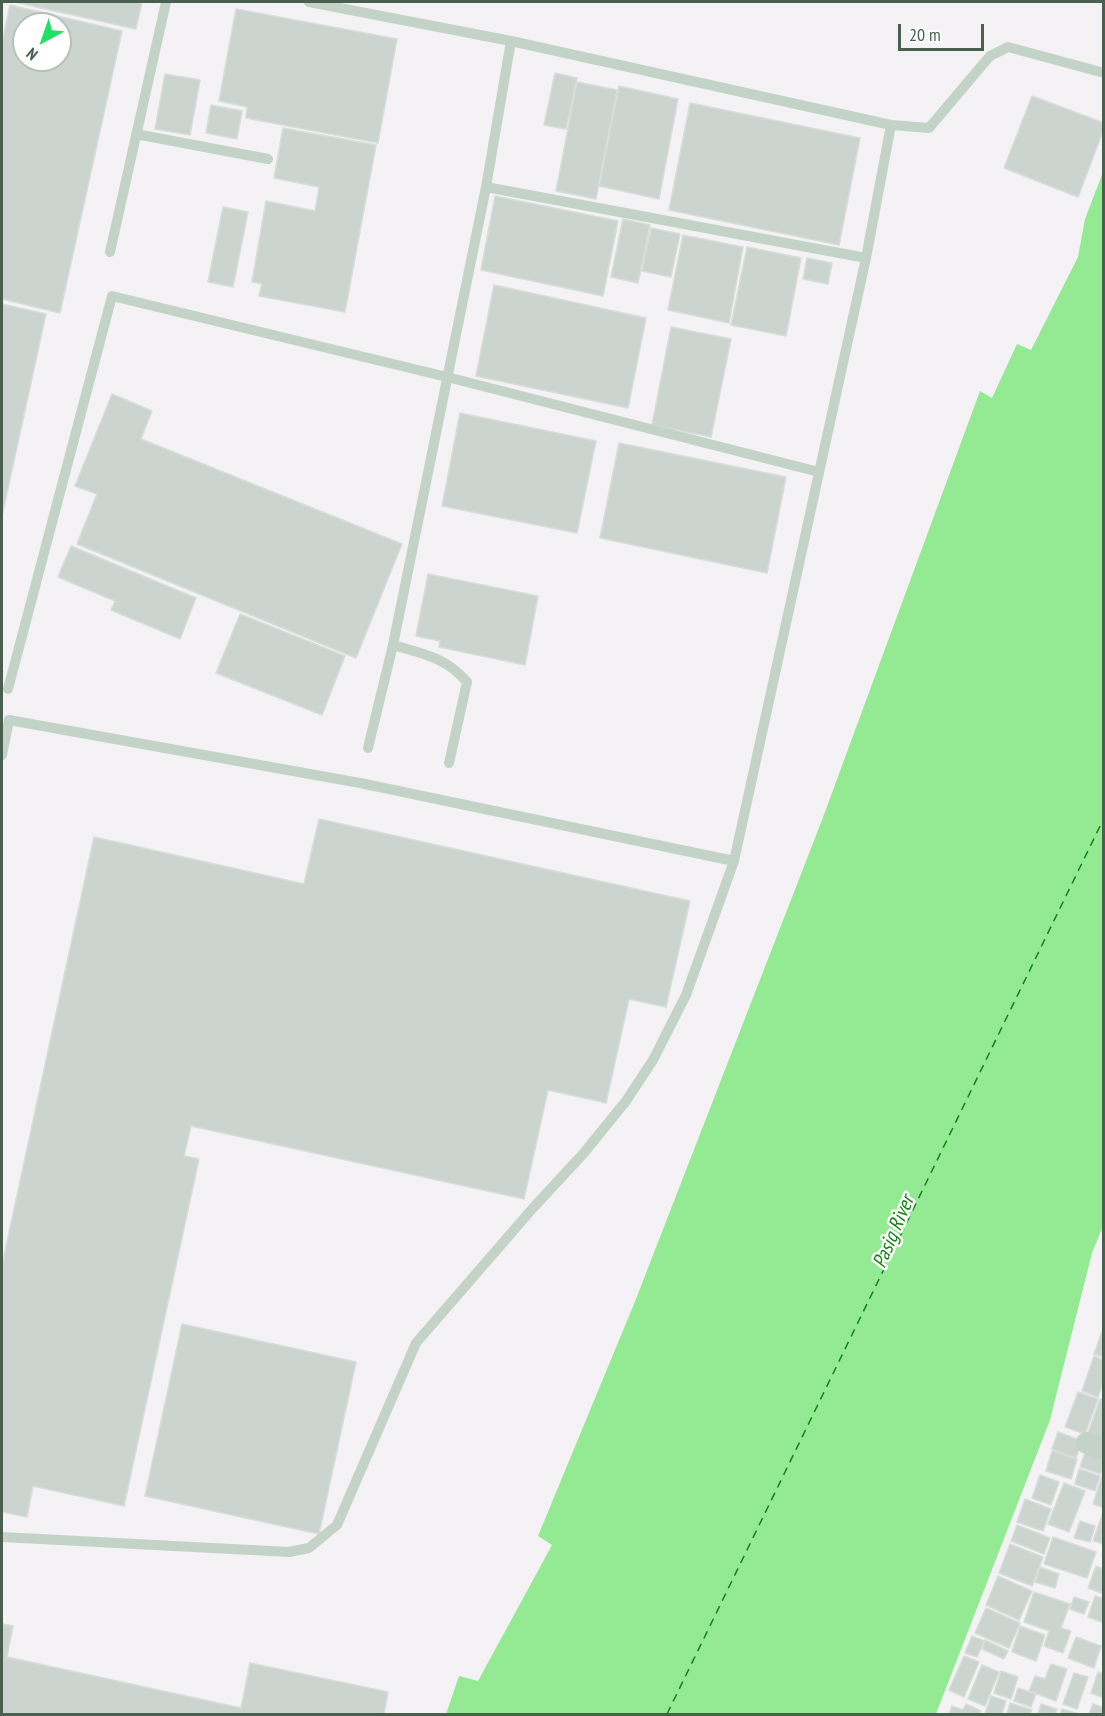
<!DOCTYPE html>
<html>
<head>
<meta charset="utf-8">
<style>
  body { margin:0 }
  #map { position:relative; width:1105px; height:1716px; overflow:hidden; background:#f4f2f4; font-family:"PT Sans Narrow",sans-serif }
  canvas { display:block }
  .frame { position:absolute; inset:0; border:3px solid #4a5f50; pointer-events:none }
  .north { position:absolute; left:12px; top:12px; width:60px; height:60px; box-sizing:border-box; background:#fff; border:2px solid #b7bfb9; border-radius:50%; rotate:220deg; font-size:16px; font-weight:700; line-height:24px; text-align:center; color:#4a5f50 }
  .north::after { content:''; display:block; margin:auto; width:21px; height:27px; background:#22df66; clip-path:polygon(50% 0,100% 100%,50% 72%,0 100%) }
  .scale { position:absolute; left:898px; top:24px; width:86px; height:27px; box-sizing:border-box; border:3px solid #4a5f50; border-top:0; padding-left:8px; font-size:18px; line-height:21px; white-space:nowrap; color:#4a5f50; -webkit-text-stroke:4px #fff; paint-order:stroke }
</style>
</head>
<body>
<div id="map">
<canvas width="1105" height="1716"></canvas>
<div class="frame"></div>
<div class="north">N</div>
<div class="scale">20 m</div>
</div>
<script>
const ctx = document.querySelector('canvas').getContext('2d');
ctx.lineJoin = 'round';
function paint(path, color) { ctx.fillStyle = color; ctx.fill(path, 'evenodd'); }
function stroke(path, color, width, dash) { ctx.strokeStyle = color; ctx.lineWidth = width; ctx.lineCap = dash ? 'butt' : 'round'; ctx.setLineDash(dash || []); ctx.stroke(path); }
function drawText(font, color, halo, rows, align = 'center') {
  ctx.font = font + ' "PT Sans Narrow",sans-serif'; ctx.lineWidth = 5; ctx.setLineDash([]); ctx.textBaseline = 'middle'; ctx.strokeStyle = halo; ctx.fillStyle = color; for (const [text, x, y, turn = 0] of rows) {
    ctx.save(); ctx.translate(x, y); ctx.rotate((+turn || 0) * Math.PI / 180); ctx.textAlign = isNaN(turn) ? turn : align; if (halo) ctx.strokeText(text, 0, 0); ctx.fillText(text, 0, 0); ctx.restore();
  }
}
paint(new Path2D(`
  M1103 172V1226L1092 1253 1050 1420 936 1714H446L459 1676 478 1681 552 1545 538 1536 634 1304 822 820 980 391 992 398 1017 344 1031 350 1078 257 1085 219Z`), '#93ea93');
stroke(new Path2D(`
  M667 1714 1104 818`), '#128412', 1.5, [8, 6]);
const building = new Path2D(`
  M14 2H142L136 29Z
  M10 5 122 31 60 313 2 299V43ZM24 24H60V60H24Z
  M236 9 397 39 378 143 246 118 247 107 219 101Z
  M555 73 577 78 566 129 544 125Z
  M165 74 200 80 190 135 155 129Z
  M577 82 617 90 596 199 556 191Z
  M619 86 678 99 659 199 599 186Z
  M1032 96 1104 123V129L1078 197 1004 168Z
  M690 103 860 138 839 245 669 210Z
  M211 105 242 111 237 139 206 133Z
  M283 128 376 145 345 312 259 296 262 284 252 282 266 201 315 211 319 187 274 178Z
  M495 196 618 221 603 296 481 270Z
  M223 207 248 212 233 287 208 282Z
  M623 219 650 225 638 283 611 277Z
  M651 228 680 234 671 277 642 271Z
  M683 235 743 247 729 323 668 310Z
  M747 247 801 258 786 336 731 325Z
  M807 258 832 263 828 284 803 279Z
  M494 285 646 318 628 408 476 376Z
  M2 304 46 314 2 516Z
  M671 327 731 339 711 437 652 425Z
  M112 394 152 411 141 439 402 544 356 658 77 544 97 494 75 486Z
  M460 413 596 441 577 533 442 506Z
  M619 443 786 477 767 573 600 538Z
  M71 546 196 598 180 639 111 610 115 601 58 577Z
  M428 574 538 596 525 665 439 647 440 641 416 636Z
  M240 614 345 656 322 715 216 673Z
  M319 819 690 901 666 1007 629 999 606 1103 548 1090 524 1199 191 1126 184 1156 199 1159 124 1506 33 1486 27 1517 2 1512V1265L94 837 304 884Z
  M182 1324 356 1362 319 1534 145 1496Z
  M1104 1326V1357L1094 1354Z
  M1094 1356 1104 1360V1380L1098 1397 1082 1391Z
  M1078 1392 1098 1399 1085 1434 1065 1427Z
  M1100 1399 1104 1401V1445L1086 1439Z
  M1058 1432 1082 1441 1076 1458 1052 1449Z
  M1086 1450 1104 1456V1468L1101 1474 1080 1467Z
  M1052 1451 1077 1459 1071 1479 1046 1471Z
  M1079 1469 1100 1476 1095 1491 1075 1484Z
  M1040 1475 1059 1482 1051 1505 1032 1498Z
  M1102 1476 1104 1477V1508L1093 1504Z
  M1064 1483 1085 1491 1069 1532 1048 1524Z
  M1025 1499 1051 1509 1043 1531 1017 1522Z
  M1103 1512 1104 1513V1544L1093 1541Z
  M1080 1521 1095 1526 1090 1542 1074 1538Z
  M1017 1525 1050 1538 1044 1554 1011 1541Z
  M1053 1537 1096 1552 1087 1578 1044 1564Z
  M1010 1544 1043 1557 1032 1586 999 1573Z
  M1096 1566 1104 1569V1594L1088 1588Z
  M1040 1567 1059 1574 1055 1588 1035 1582Z
  M998 1576 1032 1591 1019 1620 986 1605Z
  M1034 1592 1070 1604 1061 1628 1071 1631 1063 1653 1044 1646 1049 1631 1024 1622Z
  M1095 1596 1104 1599V1623L1088 1617Z
  M1074 1597 1089 1602 1084 1614 1070 1609Z
  M986 1608 1020 1623 1009 1648 975 1633Z
  M2 1624 13 1626 7 1657 241 1708 250 1663 388 1692 384 1714H2Z
  M1020 1626 1045 1635 1036 1661 1012 1652Z
  M972 1636 984 1641 977 1657 965 1653Z
  M1076 1637 1101 1646 1094 1668 1068 1658Z
  M985 1640 1008 1651 1004 1659 982 1649Z
  M964 1656 979 1662 964 1697 949 1690Z
  M1051 1664 1067 1669 1056 1701 1029 1691 1035 1676 1045 1679Z
  M982 1665 999 1672 985 1706 968 1699Z
  M1001 1671 1018 1677 1011 1699 994 1693Z
  M1098 1672 1104 1674V1698L1091 1693Z
  M1074 1673 1088 1677 1077 1709 1063 1704Z
  M1018 1688 1036 1694 1031 1707 1014 1701Z
  M991 1696 1006 1701 1002 1714H985Z
  M1010 1703 1032 1710 1030 1714H1007Z
  M966 1704 981 1711 979 1714H949L952 1706 963 1710Z
  M1041 1704 1057 1709 1055 1714H1038Z
  M1093 1704 1104 1708V1714H1089Z
  M1062 1709 1079 1714H1060Z`);
paint(building, '#ccd4d0');
stroke(building, '#d6ddda', 1.5);
stroke(new Path2D(`
  M309 2 511 41 891 125 929 128 990 56 1008 47 1104 73
  M136 134 268 159
  M486 187 866 258
  M110 252 166 2
  M393 645C423 654 446 657 467 682L449 763
  M8 689 112 296 447 377 819 472
  M368 748 393 645 486 187 511 41
  M2 755 9 720 360 783 734 861
  M2 1537 289 1552 309 1548 337 1525 416 1343 533 1208 583 1154 626 1101 653 1060 686 995 734 861 866 258 891 125`), '#c4d3c8', 10);
stroke(new Path2D(`
  M1087 1443 1104 1449`), '#c4d3c8', 22);
drawText('italic 20px', '#128412', '#fff', [
  ["Pasig River",894,1232,-67]
]);
</script>
</body>
</html>
